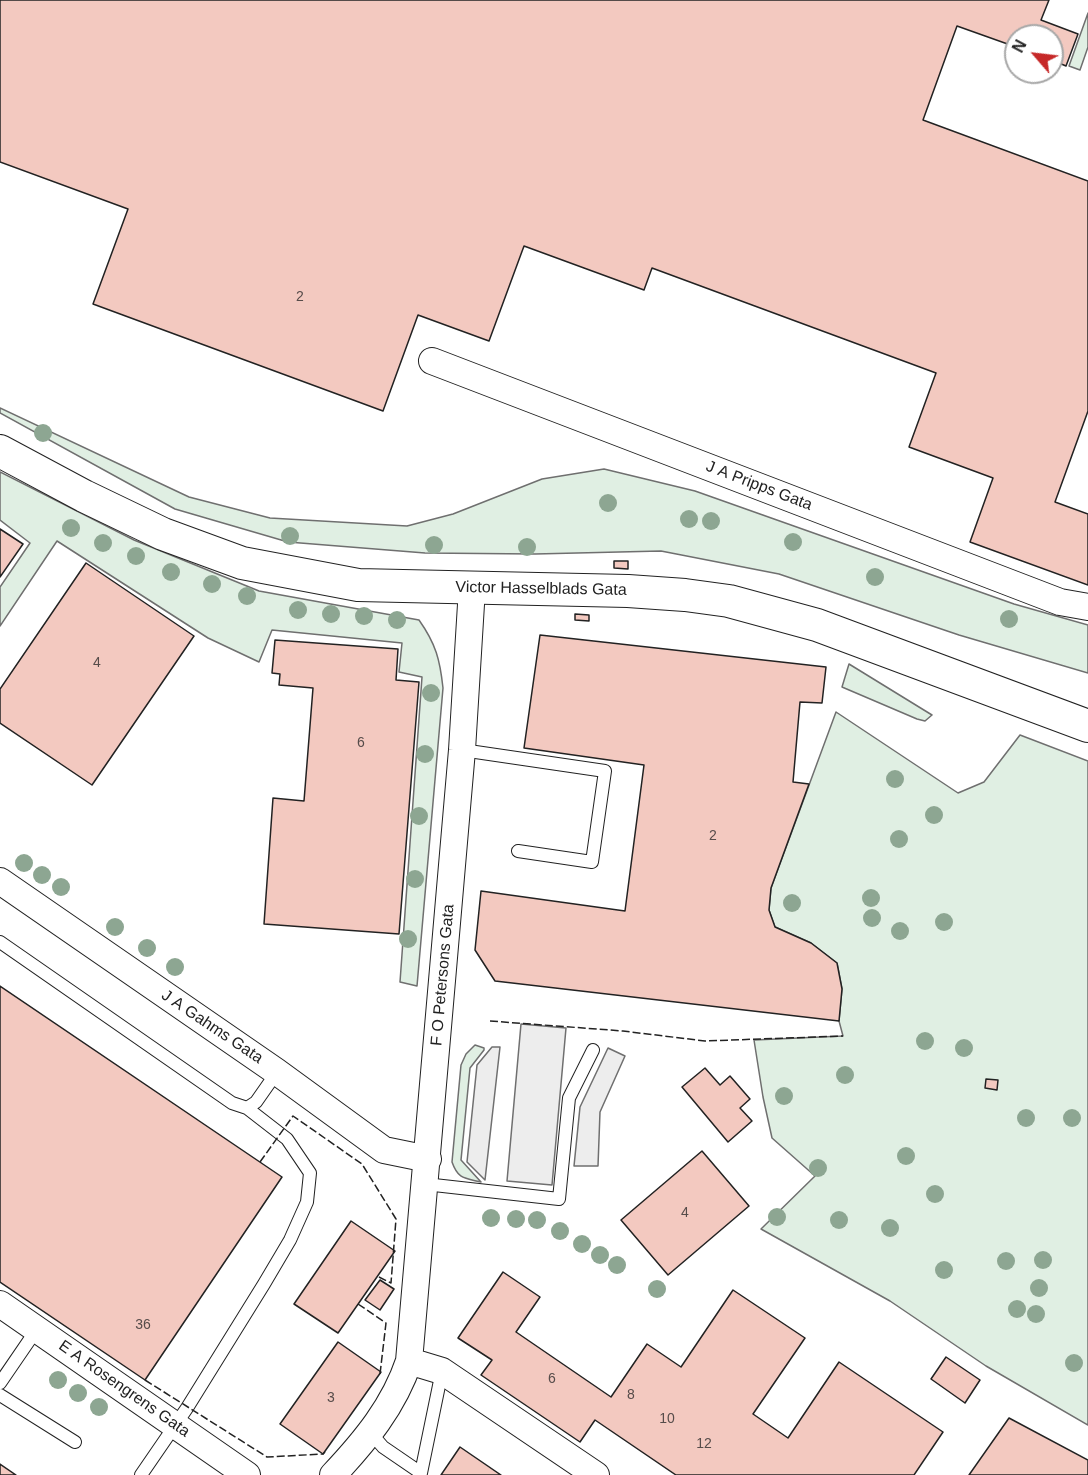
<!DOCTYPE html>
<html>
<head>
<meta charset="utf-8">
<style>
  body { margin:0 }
  #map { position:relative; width:1088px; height:1475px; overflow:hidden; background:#fff; font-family:Helvetica,sans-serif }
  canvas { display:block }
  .north { position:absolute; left:1004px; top:24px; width:60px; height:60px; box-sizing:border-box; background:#fff; border:2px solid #a7a7a7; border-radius:50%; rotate:298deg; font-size:16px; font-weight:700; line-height:24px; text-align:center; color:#222 }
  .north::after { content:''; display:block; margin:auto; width:21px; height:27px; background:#c62828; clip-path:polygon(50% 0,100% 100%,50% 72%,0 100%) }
</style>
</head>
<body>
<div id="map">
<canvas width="1088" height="1475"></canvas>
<div class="north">N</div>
</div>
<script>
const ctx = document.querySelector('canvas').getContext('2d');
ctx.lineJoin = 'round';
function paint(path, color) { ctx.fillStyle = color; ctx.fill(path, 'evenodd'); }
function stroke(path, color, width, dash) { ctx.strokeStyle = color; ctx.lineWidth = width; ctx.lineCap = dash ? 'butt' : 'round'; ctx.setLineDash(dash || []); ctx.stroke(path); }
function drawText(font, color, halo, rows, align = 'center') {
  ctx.font = font + ' Helvetica,sans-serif'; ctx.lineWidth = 4.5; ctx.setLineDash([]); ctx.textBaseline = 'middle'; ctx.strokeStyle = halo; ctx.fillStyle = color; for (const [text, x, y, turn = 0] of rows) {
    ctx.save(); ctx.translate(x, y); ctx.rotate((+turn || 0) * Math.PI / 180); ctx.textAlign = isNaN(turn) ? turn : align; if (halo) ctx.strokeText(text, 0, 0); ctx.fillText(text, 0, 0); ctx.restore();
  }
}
const green = new Path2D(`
  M1088 13V47L1080 70 1069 66Z
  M0 408 189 497 270 518 407 526 453 514 542 479 604 469 695 491 1014 604 1088 625V673L959 635 779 574 661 551 535 554 425 553 288 542 175 509 0 413Z
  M0 472 134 540 259 591 419 620C436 644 440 660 443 688L417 986 400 982 422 677 399 672 402 643 272 630 259 662 208 638 57 541 0 626V587L30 543 0 520Z
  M849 664 932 715 925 721 917 719 842 687Z
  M836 712 958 793 984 782 1020 735 1088 761V1425L986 1366 890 1301 761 1229 815 1176 772 1138 763 1097 754 1040 843 1036 839 1021 842 989 837 963 811 943 775 927 769 910 771 888Z
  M475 1045 484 1048V1050L470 1068 461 1160 481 1182C464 1178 458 1179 452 1162L461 1065 466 1054Z`);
paint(green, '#e0efe3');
stroke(green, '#6f6f6f', 1.5);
const parking = new Path2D(`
  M521 1024 566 1028 552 1185 507 1181Z
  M492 1047H500L485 1180 467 1162 477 1065Z
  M608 1048 625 1056 600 1112 598 1166H574L580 1107Z`);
paint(parking, '#ededed');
stroke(parking, '#6f6f6f', 1.5);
const building = new Path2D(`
  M0 0H1049L1041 20 1078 34 1066 66 1052 60V36H1016V47L957 26 923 120 1088 181V411L1055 502 1088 514V585L970 542 993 478 909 447 936 373 652 268 644 290 524 246 489 341 418 315 383 411 93 304 128 209 0 162Z
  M0 529 23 544 0 577Z
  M614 561H628V569L614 568Z
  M86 563 194 636 92 785 0 723V689Z
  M575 614 589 615V621L575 620Z
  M540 635 826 667 822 703 800 702 793 782 809 784 771 888 769 910 775 927 811 943 837 963 842 989 839 1021 495 981 475 950 481 891 625 911 644 765 524 748Z
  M275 640 398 649 396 680 419 682 399 934 264 924 273 798 304 801 313 688 279 685 280 674 272 673Z
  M0 986 282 1177 145 1380 0 1282Z
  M705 1068 720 1085 730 1076 750 1099 740 1108 752 1121 728 1142 682 1087Z
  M986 1079 998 1080 997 1090 985 1088Z
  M702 1151 749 1206 668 1275 621 1220Z
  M351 1221 395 1251 338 1333 294 1304Z
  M503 1272 540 1297 516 1332 611 1397 647 1344 681 1367 733 1290 805 1338 753 1414 788 1438 839 1362 943 1432 914 1475H676L595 1420 580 1442 481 1375 492 1360 458 1338Z
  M380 1280 394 1289 380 1310 365 1300Z
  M338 1342 381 1372 323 1454 280 1424Z
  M946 1357 980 1380 965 1403 931 1379Z
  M1009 1418 1088 1460V1475H969Z
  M460 1447 501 1475H441Z
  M0 1464 16 1475H0Z`);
paint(building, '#f3c9c0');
stroke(building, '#222', 1.5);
const service = new Path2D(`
  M462 750 605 771 592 862 518 851
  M0 942 232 1103 247 1108 256 1102 277 1072
  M425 1184 559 1199 569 1098 593 1050
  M0 1383 37 1329
  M0 1395 75 1442
  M370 1432 383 1447 421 1473 442 1371
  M141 1475 187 1408 264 1284 290 1240 307 1202 310 1173 287 1139 247 1108`);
const minor = new Path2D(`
  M432 361 1060 602 1088 607
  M0 881 277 1072 384 1150 428 1159
  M0 1304 247 1475
  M409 1361 442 1371 596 1475
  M333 1475C365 1441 394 1406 409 1361L462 750 472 588`);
const tertiary = new Path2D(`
  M0 451 84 496 163 534 242 563 358 585 628 591 685 595 729 601 817 625 1088 726`);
stroke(service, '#222', 14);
stroke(minor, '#222', 28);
stroke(tertiary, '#222', 34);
stroke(service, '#fff', 12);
stroke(minor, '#fff', 26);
stroke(tertiary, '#fff', 32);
stroke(new Path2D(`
  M490 1021 623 1031 705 1041 843 1036
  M260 1162 293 1116 362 1164 396 1219 391 1283 377 1276
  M358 1304 386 1323 380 1374
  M145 1380 267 1457 323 1454 325 1452`), '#222', 1.5, [8, 3]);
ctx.fillStyle = '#8da692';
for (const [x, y] of [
  [43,433],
  [608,503],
  [689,519],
  [711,521],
  [71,528],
  [290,536],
  [793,542],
  [103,543],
  [434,545],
  [527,547],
  [136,556],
  [171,572],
  [875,577],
  [212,584],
  [247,596],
  [298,610],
  [331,614],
  [364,616],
  [1009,619],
  [397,620],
  [431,693],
  [425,754],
  [895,779],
  [934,815],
  [419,816],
  [899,839],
  [24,863],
  [42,875],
  [415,879],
  [61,887],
  [871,898],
  [792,903],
  [872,918],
  [944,922],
  [115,927],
  [900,931],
  [408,939],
  [147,948],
  [175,967],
  [925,1041],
  [964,1048],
  [845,1075],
  [784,1096],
  [1026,1118],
  [1072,1118],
  [906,1156],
  [818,1168],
  [935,1194],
  [777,1217],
  [491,1218],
  [516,1219],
  [537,1220],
  [839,1220],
  [890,1228],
  [560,1231],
  [582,1244],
  [600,1255],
  [1043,1260],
  [1006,1261],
  [617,1265],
  [944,1270],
  [1039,1288],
  [657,1289],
  [1017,1309],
  [1036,1314],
  [1074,1363],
  [58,1380],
  [78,1393],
  [99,1407]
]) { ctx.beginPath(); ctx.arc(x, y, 9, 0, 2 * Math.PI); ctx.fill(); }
drawText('14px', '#564c4a', null, [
  ["2",300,297],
  ["4",97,663],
  ["6",361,743],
  ["2",713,836],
  ["4",685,1213],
  ["36",143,1325],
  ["6",552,1379],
  ["8",631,1395],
  ["3",331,1398],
  ["10",667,1419],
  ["12",704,1444]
]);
drawText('16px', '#222', '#fff', [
  ["J A Pripps Gata",759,486,21],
  ["Victor Hasselblads Gata",541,589,1],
  ["F O Petersons Gata",443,975,-85],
  ["J A Gahms Gata",212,1027,34],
  ["E A Rosengrens Gata",124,1389,35]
]);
</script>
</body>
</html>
